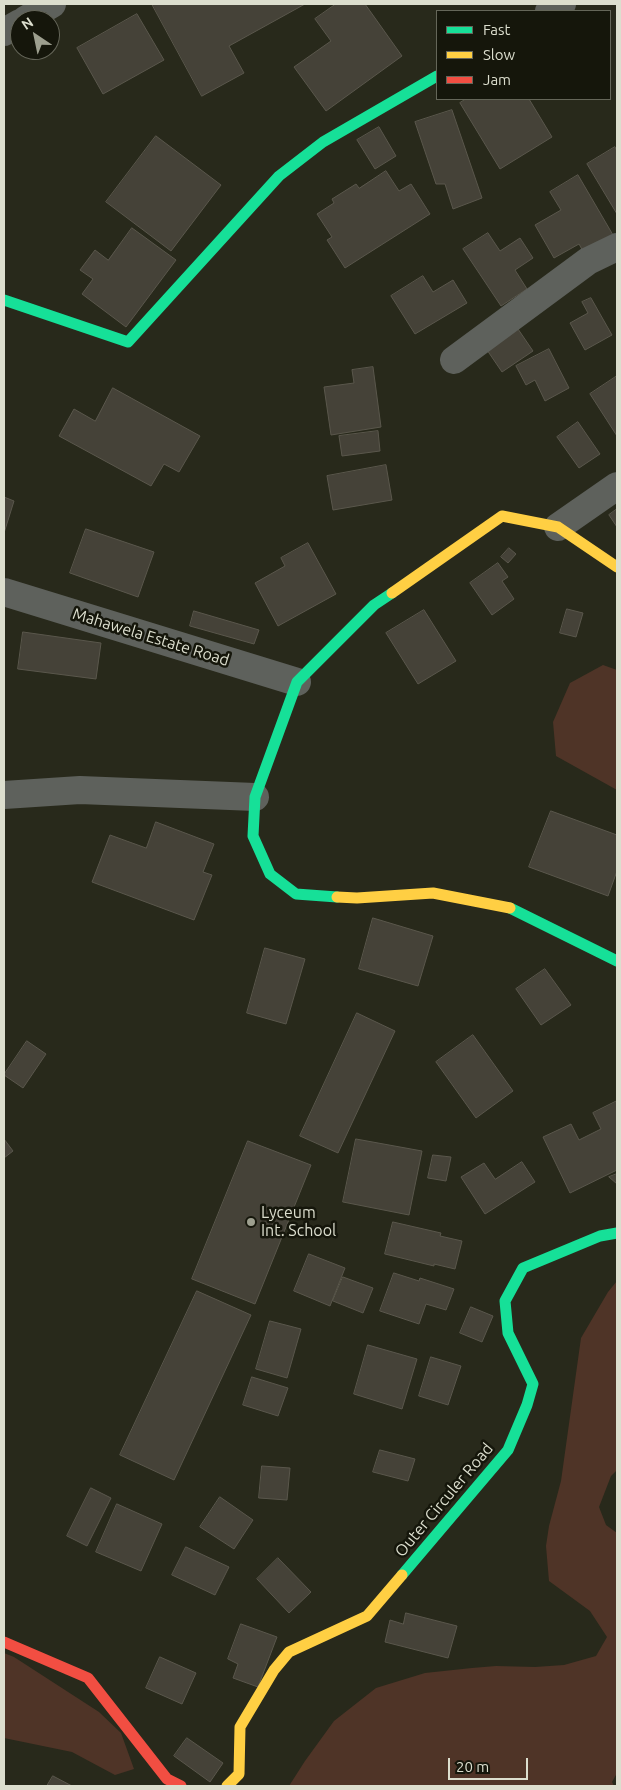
<!DOCTYPE html>
<html>
<head>
<meta charset="utf-8">
<style>
  body { margin:0 }
  #map { position:relative; width:621px; height:1790px; overflow:hidden; background:#28291b; font-family:Ubuntu,sans-serif }
  canvas { display:block }
  .frame { position:absolute; inset:0; border:5px solid #dcdece; pointer-events:none }
  .legend { position:absolute; left:436px; top:10px; width:175px; height:90px; box-sizing:border-box; background:#15160b; border:1px solid #656659; margin:0; padding:6px 9px; list-style:none; font-size:15px; color:#dcdece }
  .legend li { display:flex; align-items:center; gap:10px; height:25px }
  .legend b { width:25px; border:1px solid #656659 }
  .north { position:absolute; left:10px; top:10px; width:50px; height:50px; box-sizing:border-box; background:#15160b; border:1px solid #656659; border-radius:50%; rotate:326deg; font-size:14px; font-weight:700; line-height:20px; text-align:center; color:#dcdece }
  .north::after { content:''; display:block; margin:auto; width:18px; height:22px; background:#9d9f8f; clip-path:polygon(50% 0,100% 100%,50% 72%,0 100%) }
  .scale { position:absolute; left:448px; top:1758px; width:80px; height:22px; box-sizing:border-box; border:2px solid #dcdece; border-top:0; padding-left:6px; font-size:15px; line-height:18px; white-space:nowrap; color:#dcdece; -webkit-text-stroke:4px #15160b; paint-order:stroke }
</style>
</head>
<body>
<div id="map">
<canvas width="621" height="1790"></canvas>
<div class="frame"></div>
<ul class="legend">
<li><b style="height:6px;background:#16e098"></b>Fast</li>
<li><b style="height:6px;background:#ffcf43"></b>Slow</li>
<li><b style="height:6px;background:#f24e42"></b>Jam</li>
</ul>
<div class="north">N</div>
<div class="scale">20 m</div>
</div>
<script>
const ctx = document.querySelector('canvas').getContext('2d');
ctx.lineJoin = 'round';
function paint(path, color) { ctx.fillStyle = color; ctx.fill(path, 'evenodd'); }
function stroke(path, color, width, dash) { ctx.strokeStyle = color; ctx.lineWidth = width; ctx.lineCap = dash ? 'butt' : 'round'; ctx.setLineDash(dash || []); ctx.stroke(path); }
function drawText(font, color, halo, rows, align = 'center') {
  ctx.font = font + ' Ubuntu,sans-serif'; ctx.lineWidth = 5; ctx.setLineDash([]); ctx.textBaseline = 'middle'; ctx.strokeStyle = halo; ctx.fillStyle = color; for (const [text, x, y, turn = 0] of rows) {
    ctx.save(); ctx.translate(x, y); ctx.rotate((+turn || 0) * Math.PI / 180); ctx.textAlign = isNaN(turn) ? turn : align; if (halo) ctx.strokeText(text, 0, 0); ctx.fillText(text, 0, 0); ctx.restore();
  }
}
paint(new Path2D(`
  M603 665 617 670V790L556 756 553 722 570 683Z
  M617 1281V1470L611 1476 599 1507 606 1525 617 1533V1773L612 1782 614 1786H289L305 1761 334 1721 376 1688 425 1673 472 1668 496 1666 535 1667 564 1665 596 1656 607 1637 590 1611 549 1581 546 1546 549 1526 561 1481 581 1338 608 1292Z
  M4 1653 14 1657 99 1712 121 1733 134 1769 115 1775 72 1752 4 1738Z`), '#4f3427');
const building = new Path2D(`
  M152 4H305L229 46 244 73 202 96Z
  M336 4H365L402 56 326 111 294 67 331 41 315 19Z
  M137 14 164 60 103 94 77 48Z
  M466 99H529L552 137 500 169 460 103Z
  M452 110 482 198 453 209 445 184H436L415 122Z
  M379 127 396 156 375 169 357 140Z
  M156 136 221 185 171 251 106 202Z
  M615 147 617 151V214L587 164Z
  M386 171 399 191 411 184 430 214 345 268 327 240 332 237 317 214 334 203 332 199 356 184 359 188Z
  M578 175 613 235 584 253 579 244 554 258 535 225 561 210 550 192Z
  M132 228 176 260 126 327 82 294 93 279 80 270 95 250 108 260Z
  M488 233 500 251 520 238 533 258 515 270 527 289 501 306 463 249Z
  M423 276 433 292 453 280 467 303 415 334 391 296Z
  M591 298 612 335 585 350 570 323 588 313 582 302Z
  M518 329 533 351 502 372 487 350Z
  M549 349 569 388 545 401 535 380 526 385 516 366Z
  M373 367 381 427 331 435 324 387 354 383 352 370Z
  M617 376V436L590 394Z
  M113 388 200 436 179 472 164 464 151 486 59 436 74 409 95 421Z
  M578 422 600 454 579 468 557 437Z
  M378 431 380 451 342 456 339 436Z
  M386 465 392 500 333 510 327 476Z
  M4 497 14 501 4 533Z
  M617 509V527L609 515Z
  M86 529 154 552 138 597 70 573Z
  M308 543 336 594 278 626 255 583 285 566 281 558Z
  M509 548 516 554 508 563 501 557Z
  M498 563 508 577 502 581 514 599 492 615 470 583Z
  M567 609 583 613 576 637 560 633Z
  M424 610 456 661 418 684 386 633Z
  M194 611 259 630 254 644 190 626Z
  M23 632 101 643 96 679 18 669Z
  M551 811 617 835V871L608 896 529 867Z
  M156 822 214 844 203 872 212 875 194 920 92 882 110 835 146 848Z
  M373 918 433 936 418 986 359 969Z
  M265 948 305 959 286 1024 247 1013Z
  M545 969 571 1005 541 1025 516 989Z
  M357 1013 395 1031 338 1153 300 1136Z
  M473 1035 513 1091 476 1118 436 1062Z
  M27 1041 46 1054 23 1088 4 1075Z
  M617 1101V1170L570 1193 543 1137 571 1124 579 1140 601 1129 593 1113Z
  M4 1139 13 1151 4 1158Z
  M356 1139 422 1151 409 1215 343 1202Z
  M248 1141 311 1165 255 1304 192 1279Z
  M433 1155 451 1157 446 1181 428 1178Z
  M522 1162 535 1182 485 1214 461 1177 484 1163 495 1179Z
  M617 1174V1184L609 1177Z
  M393 1222 441 1233 440 1236 462 1241 455 1269 434 1264V1266L385 1254Z
  M309 1254 345 1268 330 1306 294 1291Z
  M394 1273 419 1281 420 1278 454 1289 446 1310 426 1304 419 1324 380 1311Z
  M343 1277 373 1288 363 1313 333 1301Z
  M197 1291 251 1315 174 1480 120 1455Z
  M471 1307 493 1316 482 1342 460 1333Z
  M270 1321 301 1329 287 1378 256 1369Z
  M368 1345 417 1359 402 1409 354 1394Z
  M431 1357 461 1366 448 1405 419 1396Z
  M252 1377 288 1388 278 1416 243 1405Z
  M380 1450 415 1459 408 1481 373 1472Z
  M262 1466 290 1468 287 1500 259 1498Z
  M91 1488 111 1498 87 1546 67 1536Z
  M220 1497 253 1520 234 1549 200 1527Z
  M117 1504 162 1524 141 1571 96 1552Z
  M186 1547 229 1567 215 1595 172 1575Z
  M278 1558 311 1592 289 1613 257 1579Z
  M406 1613 457 1626 448 1658 385 1642 390 1620 403 1624Z
  M241 1624 277 1637 258 1687 233 1678 238 1664 228 1659Z
  M160 1657 196 1673 182 1704 146 1688Z
  M187 1738 223 1763 210 1782 174 1756Z
  M53 1776 72 1786H47Z`);
paint(building, '#454238');
stroke(building, '#5a574c', 1);
stroke(new Path2D(`
  M549 11 562 4
  M25 20 52 4
  M4 32 20 23
  M454 360 588 261 617 247
  M558 527 617 486
  M4 592 297 682
  M4 795 80 790 255 797`), '#5e615c', 28);
stroke(new Path2D(`
  M4 300 128 342 279 176 323 142 437 76
  M337 897 296 894 270 874 253 836 255 797 297 682 374 605 392 593
  M510 908 617 961
  M402 1575 508 1450 527 1405 533 1384 508 1333 505 1301 523 1268 600 1236 617 1233`), '#16e098', 11);
stroke(new Path2D(`
  M392 593 502 516 558 527 617 567
  M337 897 357 898 433 893 510 908
  M227 1786 239 1774 240 1727 274 1670 289 1652 367 1616 402 1575`), '#ffcf43', 11);
stroke(new Path2D(`
  M4 1642 88 1678 167 1779 181 1786`), '#f24e42', 11);
for (const [x, y, r, color] of [
  [251,1222,5,"#9d9f8f"]
]) { const dot = new Path2D(); dot.arc(x, y, r, 0, 2 * Math.PI); ctx.fillStyle = color; ctx.fill(dot); stroke(dot, '#15160b', 2); }
drawText('16px', '#dcdece', '#15160b', [
  ["Mahawela Estate Road",151,637,17],
  ["Outer Circuler Road",444,1500,-50]
]);
drawText('16px', '#dcdece', '#15160b', [
  ["Lyceum",261,1213],
  ["Int. School",261,1231]
], 'left');
</script>
</body>
</html>
